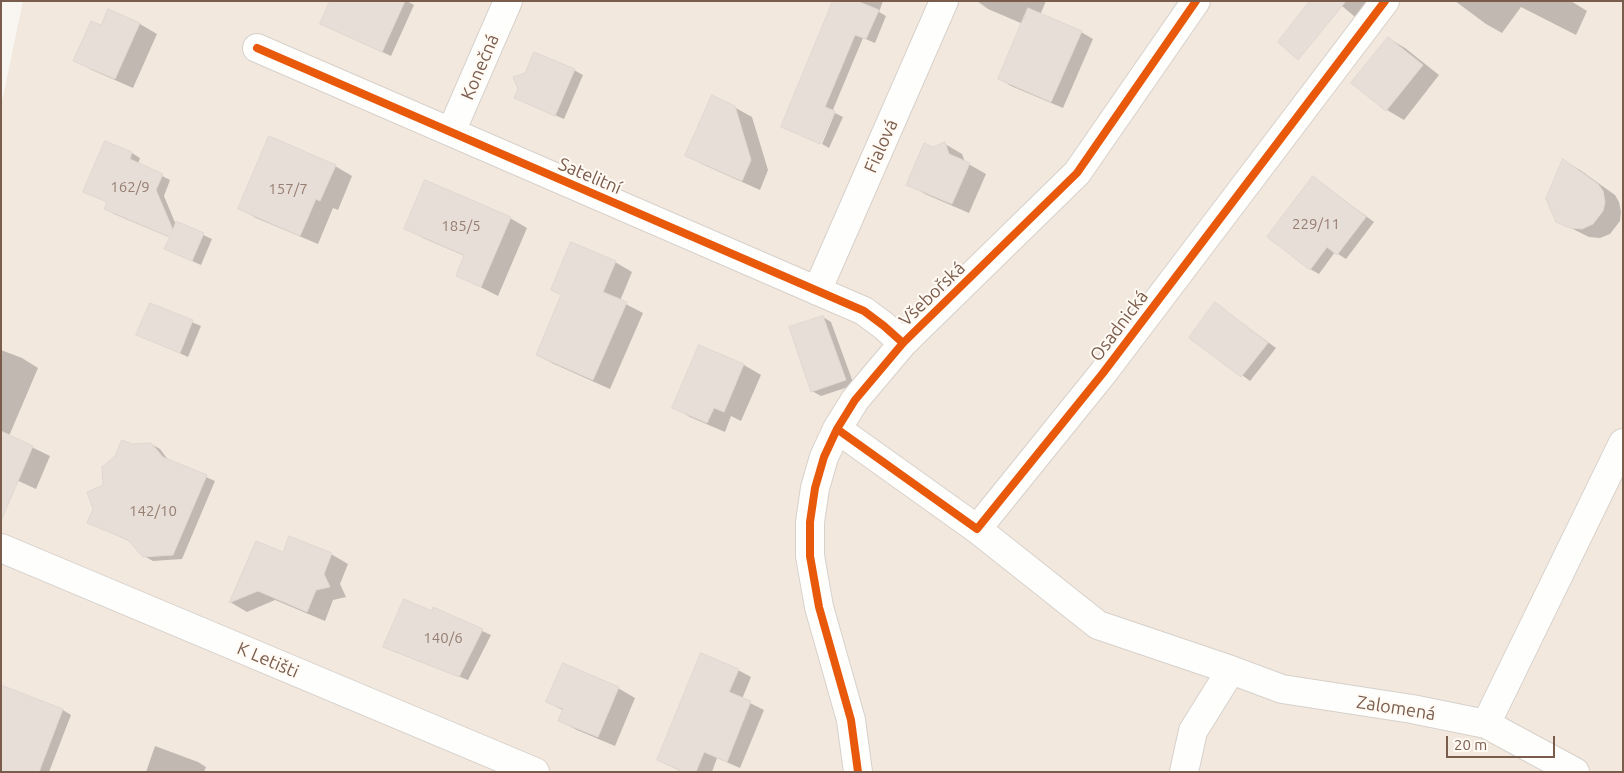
<!DOCTYPE html>
<html>
<head>
<meta charset="utf-8">
<style>
  body { margin:0 }
  #map { position:relative; width:1624px; height:773px; overflow:hidden; background:#f9f5f0; font-family:Ubuntu,sans-serif }
  canvas { display:block }
  .frame { position:absolute; inset:0; border:2px solid #7a5c4d; pointer-events:none }
  .scale { position:absolute; left:1446px; top:736px; width:109px; height:22px; box-sizing:border-box; border:2px solid #7a5c4d; border-top:0; padding-left:6px; font-size:15px; line-height:18px; white-space:nowrap; color:#7a5c4d; -webkit-text-stroke:4px #fffaf3; paint-order:stroke }
</style>
</head>
<body>
<div id="map">
<canvas width="1624" height="773"></canvas>
<div class="frame"></div>
<div class="scale">20 m</div>
</div>
<script>
const ctx = document.querySelector('canvas').getContext('2d');
ctx.lineJoin = 'round';
function paint(path, color) { ctx.fillStyle = color; ctx.fill(path, 'evenodd'); }
function stroke(path, color, width, dash) { ctx.strokeStyle = color; ctx.lineWidth = width; ctx.lineCap = dash ? 'butt' : 'round'; ctx.setLineDash(dash || []); ctx.stroke(path); }
function drawText(font, color, halo, rows, align = 'center') {
  ctx.font = font + ' Ubuntu,sans-serif'; ctx.lineWidth = 4; ctx.setLineDash([]); ctx.textBaseline = 'middle'; ctx.strokeStyle = halo; ctx.fillStyle = color; for (const [text, x, y, turn = 0] of rows) {
    ctx.save(); ctx.translate(x, y); ctx.rotate((+turn || 0) * Math.PI / 180); ctx.textAlign = isNaN(turn) ? turn : align; if (halo) ctx.strokeText(text, 0, 0); ctx.fillText(text, 0, 0); ctx.restore();
  }
}
paint(new Path2D(`
  M23 1H1623V772H1V106Z`), '#f2e8de');
paint(new Path2D(`
  M331 1H407L414 5 391 56 321 24Z
  M835 1H883L879 12 886 16 875 43 863 38 819 143Z
  M977 1H1046L1040 15 1081 32 1093 39 1063 108 1011 86 1000 79 1023 24 988 9Z
  M1336 1H1389L1370 26 1354 16Z
  M1455 1H1571L1587 11 1576 35 1521 7 1502 33 1486 24Z
  M109 11 140 24 157 34 133 88 92 70 75 60 102 27Z
  M1388 38 1405 48 1439 75 1404 120 1387 110 1353 83Z
  M574 70 583 75 564 119 524 102Z
  M734 107 752 117 768 170 760 190 704 165 687 156Z
  M835 113 843 117 829 148 822 144Z
  M945 144 962 154 965 162 986 174 969 213 925 194 908 184 933 148Z
  M132 153 140 158 138 164 170 180 164 196 176 225 177 223 212 239 201 265 174 253 171 238 114 214 106 209 109 203 85 192Z
  M1564 161 1580 170 1615 195 1619 202 1621 212 1620 221 1610 234 1600 238 1589 237 1557 221Z
  M335 166 352 176 338 210 333 208 318 244 256 218 239 208Z
  M1314 178 1374 222 1346 259 1335 252 1319 274 1310 269Z
  M510 218 527 228 498 296 457 275 465 256 423 238 406 228Z
  M615 262 632 272 620 301 643 313 610 389 554 364 537 355Z
  M150 304 201 326 188 357 138 334Z
  M1216 304 1276 348 1250 381 1191 337Z
  M823 317 831 322 854 385 821 396 812 391Z
  M699 347 744 365 761 375 741 421 731 416 725 432 690 417 674 407Z
  M1 350 22 358 38 368 9 436 50 456 36 489 1 473Z
  M151 444 160 449 169 461 215 481 182 559 153 561 144 556 131 542 89 522 104 485 131 445Z
  M284 554H331L348 564 340 584 346 597 333 600 325 621 275 600 247 612 230 602Z
  M434 609 491 635 468 680 393 651 385 646 432 612Z
  M738 670 751 677 742 699 764 710 740 768 717 758 712 772H682L658 760Z
  M618 688 635 698 615 746 577 730 560 721 564 711 548 702Z
  M7 689 63 710 71 715 49 772H1Z
  M155 746 198 762 206 767 204 772H146Z`), '#0003');
const building = new Path2D(`
  M330 1H405L382 52 320 24Z
  M833 1H857L879 10 866 39 855 35 825 107 835 111 820 144 781 127Z
  M1310 1H1346L1298 60 1278 42Z
  M1028 8 1082 31 1051 102 998 79Z
  M108 9 140 23 115 79 73 61 91 21 101 25Z
  M1388 37 1423 65 1386 111 1351 83Z
  M534 52 575 69 555 116 514 98 518 89 513 77 525 73Z
  M712 95 735 106 751 160 742 181 685 156Z
  M269 136 336 165 320 201 316 199 300 236 238 209Z
  M105 141 132 152 130 159 163 174 156 190 173 230 176 221 204 233 192 261 164 249 170 237 104 209 107 202 83 192Z
  M945 142 949 154 970 163 952 204 906 185 924 143 933 147Z
  M1563 159 1598 184 1603 191 1605 202 1603 211 1593 224 1582 229 1570 228 1556 222 1546 199Z
  M1313 176 1366 217 1337 255 1327 247 1310 270 1267 237Z
  M425 180 511 217 481 287 456 276 464 255 404 229Z
  M571 242 616 261 603 292 627 302 593 380 536 355 561 295 551 290Z
  M1215 302 1268 343 1241 377 1189 338Z
  M150 303 193 320 180 353 136 335Z
  M823 316 846 380 811 392 789 327Z
  M699 345 744 364 724 412 714 408 707 423 672 408Z
  M1 431 33 446 1 521Z
  M122 440 132 444 151 443 163 457 207 475 173 555 143 557 128 540 87 523 93 509 87 492 103 485 102 467 115 456Z
  M289 536 332 553 324 574 330 587 316 590 307 612 258 591 229 603 256 541 283 552Z
  M404 599 432 611 433 607 483 629 459 677 383 647Z
  M701 653 739 669 729 692 751 701 727 762 704 752 696 772H684L657 760Z
  M563 663 619 687 598 737 558 721 563 709 546 702Z
  M1 685 63 709 39 772H1Z`);
paint(building, '#e6ded7');
stroke(building, '#e2d8d2', 1);
const street = new Path2D(`
  M257 48 864 311 884 326 903 343
  M451 132 508 1
  M817 291 944 1
  M837 429 977 529 1103 373 1385 1
  M977 529 1098 625 1231 670
  M1 548 535 772
  M1486 724 1575 772
  M858 772 851 720 819 607 810 556V522L815 488 824 457 837 429 855 400 903 343 1077 173 1196 1
  M1184 772 1193 731 1231 670 1282 689 1412 709 1486 724 1623 443`);
stroke(street, '#d7d1cb', 30);
stroke(street, '#fefefd', 28);
stroke(new Path2D(`
  M257 48 864 311 884 326 903 343
  M837 429 977 529 1103 373 1385 1
  M858 772 851 720 819 607 810 556V522L815 488 824 457 837 429 855 400 903 343 1077 173 1196 1`), '#e8590c', 8);
drawText('15px', '#977e72', null, [
  ["162/9",130,187],
  ["157/7",288,189],
  ["229/11",1316,224],
  ["185/5",461,226],
  ["142/10",153,511],
  ["140/6",443,638]
]);
drawText('18px', '#7a5c4d', '#fffaf3', [
  ["Konečná",480,67,-67],
  ["Fialová",881,146,-66],
  ["Satelitní",590,176,23],
  ["Všebořská",932,294,-44],
  ["Osadnická",1119,326,-53],
  ["K Letišti",268,660,23],
  ["Zalomená",1396,708,9]
]);
</script>
</body>
</html>
